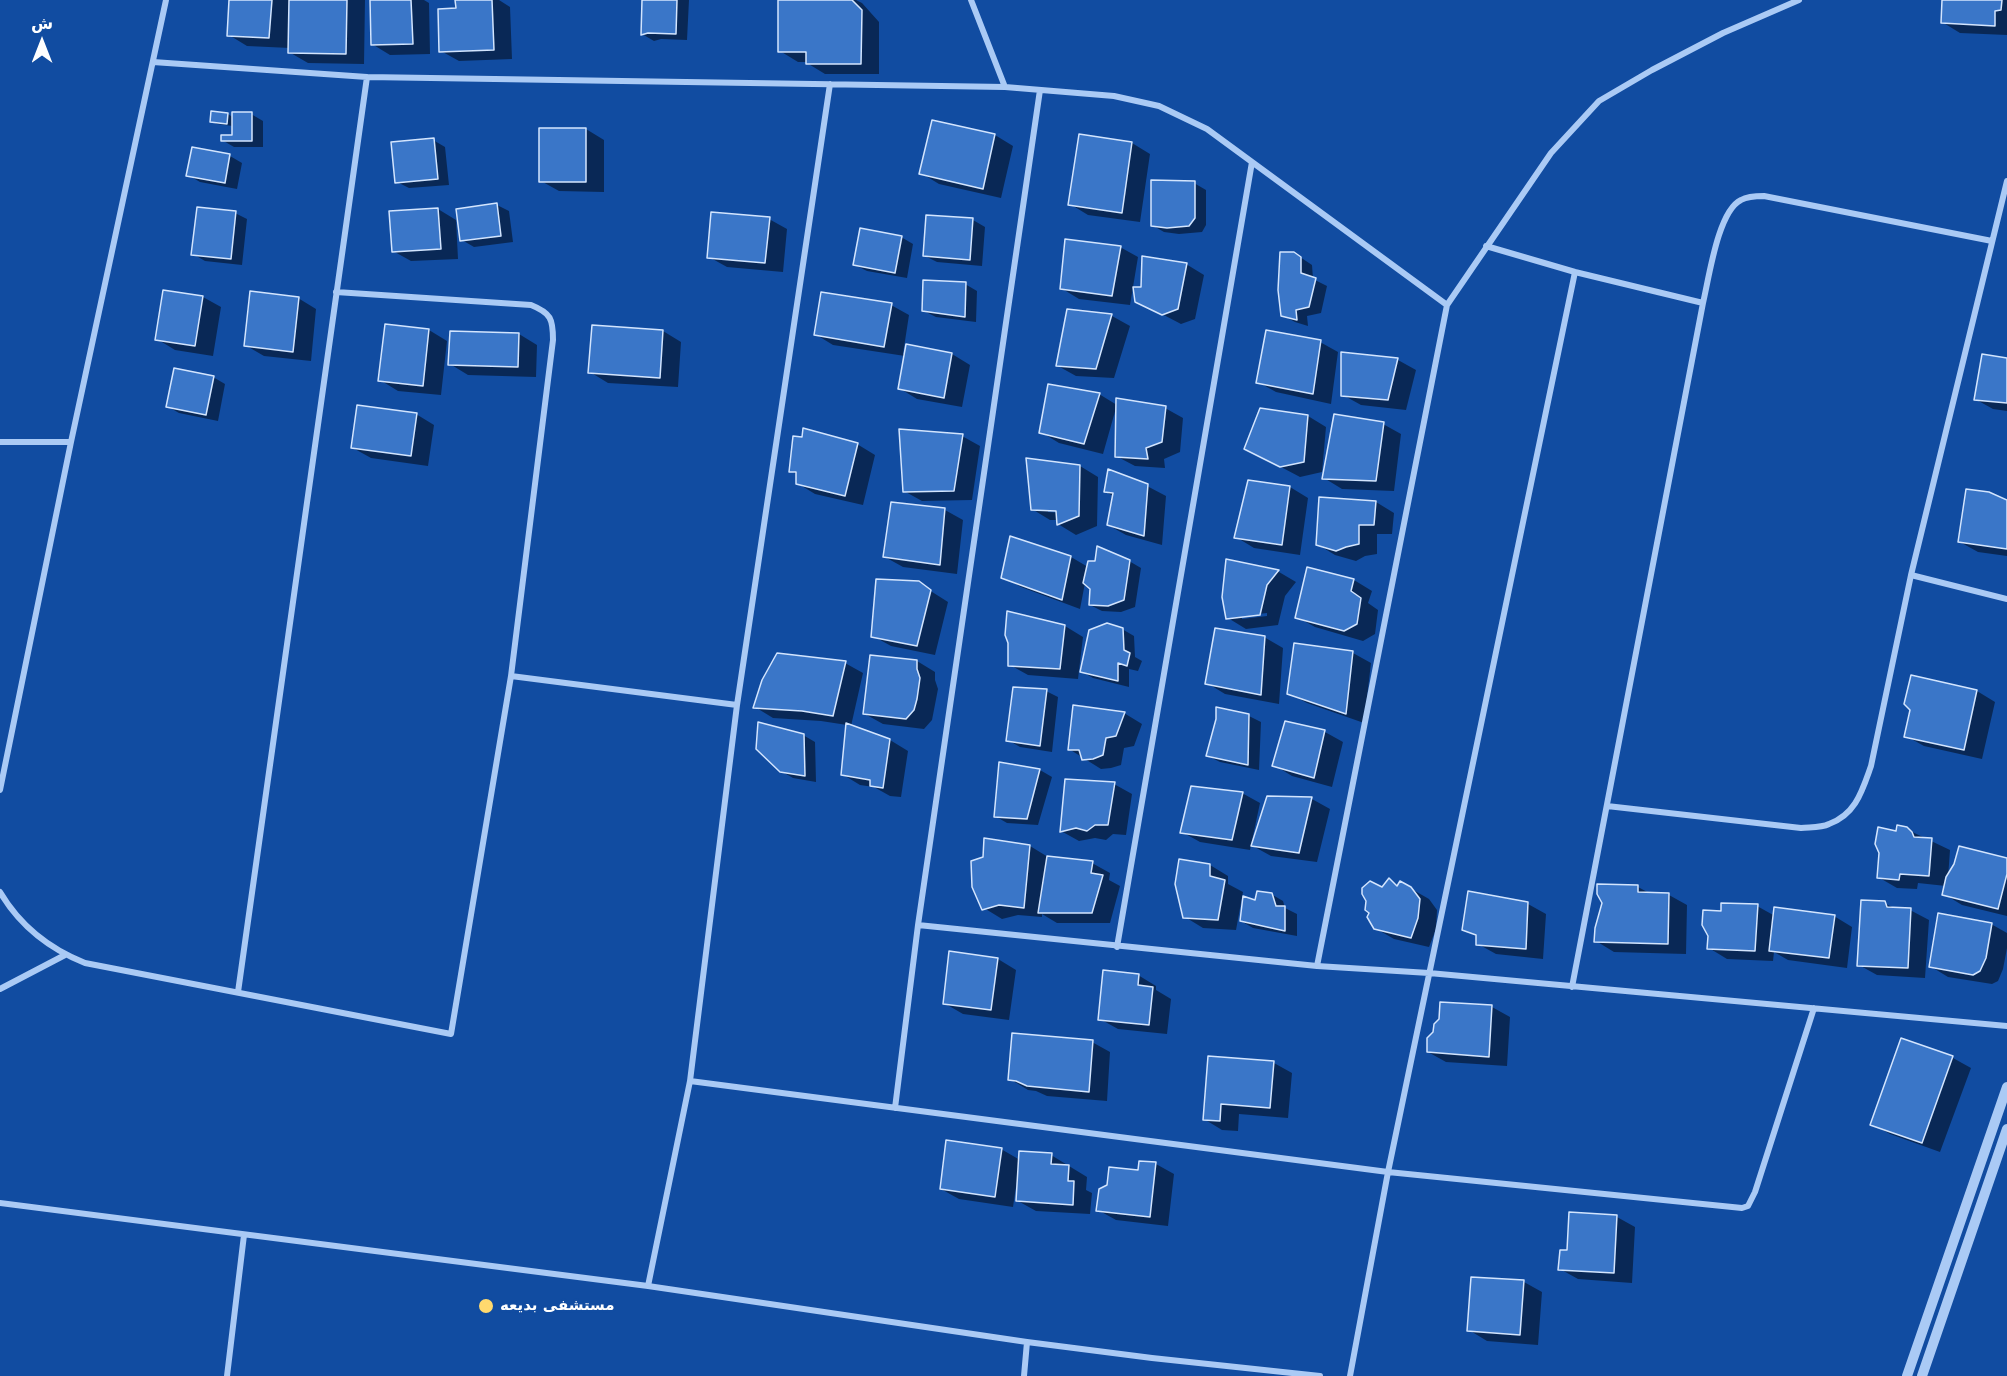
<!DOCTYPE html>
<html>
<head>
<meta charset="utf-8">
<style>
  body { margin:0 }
  #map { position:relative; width:2007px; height:1376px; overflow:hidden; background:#114ca1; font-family:"DejaVu Sans","Noto Naskh Arabic",sans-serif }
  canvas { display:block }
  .north { position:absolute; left:12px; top:12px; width:60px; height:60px; -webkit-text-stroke:4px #114ca1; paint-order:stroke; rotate:0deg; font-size:16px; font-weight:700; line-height:24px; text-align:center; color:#fff }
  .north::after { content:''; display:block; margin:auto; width:21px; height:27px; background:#fff; clip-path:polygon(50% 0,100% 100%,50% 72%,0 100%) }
</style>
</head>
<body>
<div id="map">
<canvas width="2007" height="1376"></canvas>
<div class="north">ش</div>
</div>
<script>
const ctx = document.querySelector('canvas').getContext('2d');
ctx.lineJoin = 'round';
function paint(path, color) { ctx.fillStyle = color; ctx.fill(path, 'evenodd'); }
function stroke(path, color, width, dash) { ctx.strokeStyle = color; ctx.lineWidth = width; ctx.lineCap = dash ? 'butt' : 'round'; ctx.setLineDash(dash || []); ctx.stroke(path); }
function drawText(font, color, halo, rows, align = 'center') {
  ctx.font = font + ' "DejaVu Sans","Noto Naskh Arabic",sans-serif'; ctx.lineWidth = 5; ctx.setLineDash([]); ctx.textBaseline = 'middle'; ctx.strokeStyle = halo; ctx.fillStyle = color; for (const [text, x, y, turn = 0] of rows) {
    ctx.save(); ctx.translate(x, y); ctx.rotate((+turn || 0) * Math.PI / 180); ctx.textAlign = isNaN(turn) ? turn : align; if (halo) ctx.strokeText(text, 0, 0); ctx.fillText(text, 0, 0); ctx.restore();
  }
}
paint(new Path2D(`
  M230 0H365L364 64 308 63 289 52 290 48 247 46 229 35Z
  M371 0H424L429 3 430 54 390 55 372 44Z
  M457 0H499L510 7 512 59 459 61 441 51 457 9Z
  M644 0H689L687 40 661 39 654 41 642 34Z
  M780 0H856L862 3 879 22V74H825L807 63V62H798L780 51Z
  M1945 0H2007V35L1960 33 1942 22Z
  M228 114 234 118 251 114 263 121V147H234L222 140 233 136V126L217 124 211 121Z
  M933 121 995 135 1013 146 1001 198 939 184 921 173Z
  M586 129 604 140V192L559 191 541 181Z
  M433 140 445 147 449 185 409 188 397 182Z
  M1132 143 1150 154 1140 222 1088 215 1070 204Z
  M193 149 230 156 242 163 237 189 200 182 188 175Z
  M1194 183 1206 190V225L1202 232 1179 234 1164 232 1152 225Z
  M497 205 509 211 513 242 474 247 462 240Z
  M438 209 456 220 458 259 411 261 393 251Z
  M235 213 247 219 242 265 205 261 193 254Z
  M769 219 787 229 783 272 727 267 709 257Z
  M973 220 985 227 982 266 937 262 925 256Z
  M901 237 913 244 907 278 867 271 855 265Z
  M1120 247 1138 257 1130 305 1079 299 1061 288Z
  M1294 253 1312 265 1313 279 1327 286 1321 313 1307 316 1308 326 1295 322 1282 315Z
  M1186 264 1204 275 1195 319 1181 324 1137 301 1142 289Z
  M965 284 977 291 976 322 936 317 924 311Z
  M203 297 221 307 213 356 175 350 157 339Z
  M298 298 316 309 311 361 264 356 245 345Z
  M891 305 909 315 903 354 906 355 907 346 952 354 970 365 962 407 917 399 899 388 905 356 833 345 815 334Z
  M1068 310 1112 316 1130 326 1114 378 1076 376 1058 366Z
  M429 330 447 341 441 395 398 391 380 380Z
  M663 331 681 342 678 387 608 383 590 372Z
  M519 334 537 345 536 377 468 375 450 364Z
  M1320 342 1338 352 1331 404 1276 392 1258 382Z
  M1343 354 1398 360 1416 370 1406 410 1361 405 1343 395Z
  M2007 360V411L1993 409 1975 399Z
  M213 377 225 384 218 421 179 413 167 406Z
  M1099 394 1117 405 1165 408 1183 418 1180 452 1164 459 1165 468 1135 466 1116 456V408L1103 454 1059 443 1041 432Z
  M1261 410 1308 416 1326 427 1322 472 1300 477 1264 458Z
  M416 414 434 425 428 466 371 458 353 448Z
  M1383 424 1401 434 1394 491 1342 489 1324 478Z
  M962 436 980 446 972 500 922 501 904 491Z
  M857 444 875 455 863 505 815 494 797 483 798 475 791 471Z
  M1080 466 1098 477 1097 526 1076 535 1058 524V520H1050L1032 509ZM1048 509 1063 510V513L1048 512Z
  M1147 486 1166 496 1162 545 1126 535 1108 525 1113 496 1106 492Z
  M1290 487 1308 498 1300 555 1254 548 1236 537Z
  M1321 499 1376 502 1394 513 1392 534H1377V554L1365 556 1356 561 1335 555 1317 544Z
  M2007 502V556L1978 552 1960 542Z
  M945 510 963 520 957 574 903 567 885 557Z
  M1071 557 1088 567 1129 561 1141 568 1135 607 1121 612 1102 611 1090 605 1091 589 1085 583 1080 609 1021 587 1003 577Z
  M1227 560 1279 572 1296 582 1285 596 1278 625 1246 629 1228 618ZM1267 613V616L1242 619V616Z
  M1308 569 1354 580 1372 591 1368 603 1378 610 1375 634 1363 641 1315 627 1297 617Z
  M918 583 948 602 935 655 891 646 873 636Z
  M1065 626 1083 637 1078 679 1028 675 1010 665Z
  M1122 629 1134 636 1135 657 1142 661 1138 671 1129 669V687L1093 678 1081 671Z
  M1264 637 1283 648 1279 704 1225 694 1207 683Z
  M1353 653 1371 663 1364 723 1307 703 1288 693Z
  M871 657 917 661 935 672V680L938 689 932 720 924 729 883 724 865 714Z
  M845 663 863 673 851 726 890 740 908 751 901 797 890 796 874 787 860 785 842 774 847 725 821 721 773 718 755 707Z
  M1912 676 1977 691 1995 702 1982 759 1924 746 1906 736 1912 709Z
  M1046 691 1058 697 1052 752 1020 747 1008 740Z
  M1124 713 1142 724 1134 746 1124 748 1121 765 1111 768 1101 769 1069 749Z
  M1249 716 1261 722 1259 770 1220 762 1208 756Z
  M1286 723 1325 732 1343 742 1332 787 1292 776 1274 765Z
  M803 735 815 742 816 782 793 778 781 771Z
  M1000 764 1040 770 1052 777 1038 825 1007 823 995 816Z
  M1114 784 1132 794 1126 835 1113 834 1106 840 1095 838 1079 841 1061 831Z
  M1242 793 1260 803 1250 850 1200 842 1182 832Z
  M1268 798 1312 799 1330 809 1317 862 1271 856 1253 846Z
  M1906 829 1950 850 1948 878 2007 859V916L1962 905 1944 894 1946 886 1918 883 1917 889 1897 888 1878 877 1897 832Z
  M1030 846 1048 857 1092 863 1110 873 1109 880 1120 886 1110 923H1057L1042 914V917L1018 915 1002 919 984 908Z
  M1210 865 1228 876V884L1243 892 1236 930 1203 928 1185 917Z
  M1389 880 1399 886 1401 883 1429 899 1437 910 1436 929 1429 947 1394 939 1375 928 1382 889Z
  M1638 887 1651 894 1669 895 1687 905 1686 954 1614 952 1596 941 1604 903Z
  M1271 894 1283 901 1285 908 1297 914V936L1253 928 1241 921 1256 902Z
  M1884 903 1896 909 1910 910 1929 920 1925 978 1877 975 1859 965Z
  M1528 904 1546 914 1543 959 1496 954 1478 944V937L1463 929Z
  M1757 906 1775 916H1834L1852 927 1847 968 1788 960 1774 952 1773 961 1727 959 1709 948 1722 913Z
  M1991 924 2007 933V948L2003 969 1998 981 1992 984 1948 977 1930 966Z
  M998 959 1016 970 1009 1020 963 1014 944 1003Z
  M1138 975 1156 986V990L1171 999 1167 1034 1118 1029 1100 1019Z
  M1441 1003 1492 1007 1510 1017 1507 1066 1446 1062 1428 1052 1440 1019Z
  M1902 1040 1953 1058 1971 1068 1940 1152 1890 1134 1872 1124Z
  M1092 1042 1110 1052 1107 1101 1047 1096 1036 1091 1028 1090 1010 1079Z
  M1210 1057 1274 1063 1292 1073 1288 1118 1239 1114 1238 1131 1222 1130 1204 1119Z
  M1001 1149 1020 1160 1051 1155 1087 1177 1086 1190 1092 1193 1090 1214 1036 1211 1018 1201 1019 1181 1017 1180 1013 1207 959 1199 941 1189Z
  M1140 1162 1156 1164 1174 1174 1168 1226 1116 1220 1098 1210 1139 1172Z
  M1570 1214 1617 1217 1635 1227 1632 1283 1578 1279 1560 1269 1568 1252Z
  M1472 1278 1524 1282 1542 1292 1538 1345 1487 1341 1469 1330Z`), '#0007');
const building = new Path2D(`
  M229 0H272L269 38 227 36Z
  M289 0H347L346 54 288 53Z
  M370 0H411L413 44 371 45Z
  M455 0H492L494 50 439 52 438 9 456 8Z
  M642 0H677L676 34 648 33 641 35Z
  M778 0H852L862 10 861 64H806V52H778Z
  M1942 0H2002L2001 10 1995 11V26L1941 23Z
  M211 111 228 113 227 124 210 122Z
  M232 112H252V141H221V135H232Z
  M932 120 995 134 983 189 919 174Z
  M539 128H586V182H539Z
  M1079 134 1132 142 1122 213 1068 205Z
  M434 138 438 179 395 183 391 142Z
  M192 147 230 154 225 183 186 176Z
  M1151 180 1195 181V218L1189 226 1167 228 1151 226Z
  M497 203 501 236 460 241 456 209Z
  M197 207 236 211 231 259 191 255Z
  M438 208 441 249 392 252 389 211Z
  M711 212 770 217 765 263 707 258Z
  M926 215 973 218 970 260 923 256Z
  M860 228 902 236 895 273 853 265Z
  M1065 239 1121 246 1112 296 1060 289Z
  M1280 252H1294L1301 257V273L1316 278 1309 307 1296 310 1297 320 1281 316 1278 290Z
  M1142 256 1187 263 1178 309 1162 315 1135 302 1133 287H1141Z
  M923 280 966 282 965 317 922 311Z
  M163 290 203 296 195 346 155 340Z
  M250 291 299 297 293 352 244 346Z
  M821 292 892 303 884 347 814 335Z
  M1067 309 1112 314 1096 369 1056 366Z
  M385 324 429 329 423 386 378 381Z
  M592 325 663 330 660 378 588 373Z
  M1266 330 1321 340 1313 394 1256 383Z
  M450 331 519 333 518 367 448 365Z
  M906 344 952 353 944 398 898 389Z
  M1341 352 1398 358 1388 400 1341 396Z
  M1982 354 2007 358V403L1974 400Z
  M174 368 214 376 206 415 166 407Z
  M1048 384 1100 393 1084 444 1039 433Z
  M1116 398 1166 406 1162 442 1146 448 1148 459 1115 457Z
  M357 405 417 413 411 456 351 448Z
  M1260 408 1308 415 1304 462 1280 467 1244 449Z
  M1334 414 1384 422 1376 481 1322 479Z
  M803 428 858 443 845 496 796 484V472H789L793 436 802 437Z
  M899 429 963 434 954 491 903 492Z
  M1026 458 1080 465 1079 516 1057 525 1056 511 1031 510Z
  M1108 469 1148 484 1144 536 1107 525 1113 493 1104 492Z
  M1248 480 1290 486 1282 545 1234 538Z
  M1966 489 1989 492 2007 500V549L1958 542Z
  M1319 497 1376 501 1374 525H1359V544L1346 547 1336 551 1316 545Z
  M891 502 945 508 940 565 883 557Z
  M1010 536 1071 556 1062 600 1001 578Z
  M1097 546 1130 560 1124 600 1108 606 1089 605 1090 589 1083 583 1088 561H1095Z
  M1226 559 1279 570 1267 585 1260 615 1226 619 1222 597Z
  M1307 567 1354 579 1351 591 1361 598 1357 624 1344 631 1295 618Z
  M876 579 919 581 931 590 917 646 871 637Z
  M1007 611 1065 625 1060 669 1008 666V643L1005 635Z
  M1107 623 1123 628 1124 650 1130 653 1127 666 1118 663V681L1080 672 1089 630Z
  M1215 628 1265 636 1261 695 1205 684Z
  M1294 643 1353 651 1346 714 1287 694Z
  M777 653 846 661 833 716 802 711 753 708 762 680Z
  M870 655 917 660V669L920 678 917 699 914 710 906 719 863 714Z
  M1911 675 1977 690 1964 750 1904 737 1910 710 1904 704Z
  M1013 687 1047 689 1040 746 1006 741Z
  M1073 705 1125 712 1116 736 1106 738 1103 755 1093 759 1082 760 1079 750H1068Z
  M1216 707 1249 714 1248 765 1206 756 1216 719Z
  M1285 721 1325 730 1314 778 1272 766Z
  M758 722 804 734 805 776 780 772 756 749Z
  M846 723 890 739 883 788 870 786V780L841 775Z
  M999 762 1040 769 1027 819 994 817Z
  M1065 779 1115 782 1108 825H1095L1087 831 1076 828 1060 832Z
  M1191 786 1243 792 1232 840 1180 833Z
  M1267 796 1312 797 1299 853 1251 846Z
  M1897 825 1907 827 1912 832 1914 837 1932 838 1929 876 1900 874 1899 880 1877 878 1879 853 1875 844 1878 827 1896 831Z
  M984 838 1030 845 1024 908 999 905 982 910 972 887 971 861 983 857Z
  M1959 846 2007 858V874L1998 909 1942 895 1946 877 1954 864Z
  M1047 856 1093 861 1091 873 1103 875 1092 913H1038Z
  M1179 859 1210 864V876L1225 880 1218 920 1183 918 1175 884Z
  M1389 878 1397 886 1400 881 1411 887 1420 899 1418 918 1411 938 1374 929 1367 917 1369 913 1365 910 1366 901 1362 894V888L1370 881 1382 887Z
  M1597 884 1638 885V892L1669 893 1668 944 1594 942 1595 928 1602 903 1597 894Z
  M1257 891 1272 893 1276 906H1285V931L1240 921 1243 896 1255 900Z
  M1468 891 1528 902 1526 949 1476 945V935L1462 930Z
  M1861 900 1885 901 1887 907 1911 908 1908 968 1857 966Z
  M1721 903 1758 904 1755 951 1707 949 1708 936 1702 925 1703 910 1721 911Z
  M1774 907 1835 915 1829 958 1769 951Z
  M1938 913 1992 923 1986 958 1980 971 1973 975 1929 967Z
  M949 951 998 958 991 1010 943 1004Z
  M1103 970 1139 974 1138 985 1153 987 1149 1025 1098 1020Z
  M1440 1002 1492 1005 1489 1057 1427 1052V1038L1433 1032 1434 1024 1439 1019Z
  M1012 1033 1093 1040 1089 1092 1027 1086 1016 1081 1008 1080Z
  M1901 1038 1953 1056 1922 1143 1870 1125Z
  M1208 1056 1274 1061 1270 1108 1221 1104 1220 1121 1203 1120Z
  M946 1140 1002 1148 995 1197 940 1189Z
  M1019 1151 1052 1153 1051 1164 1069 1165 1068 1181H1074L1073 1205 1016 1201Z
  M1139 1161 1156 1162 1150 1217 1096 1211 1099 1189 1107 1185 1109 1167 1138 1170Z
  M1569 1212 1617 1215 1614 1273 1558 1270 1560 1250H1567Z
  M1471 1277 1524 1280 1520 1335 1467 1331Z`);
paint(building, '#3a76c8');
stroke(building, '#d3e5fe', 1.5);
stroke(new Path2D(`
  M971 0 1005 87
  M153 62 367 77 1005 87 1114 96 1159 106 1207 129 1447 305
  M1486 246 1575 272 1703 303
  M0 442H71
  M1911 575 2007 599
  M511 676 737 705
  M0 790 71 442 166 0
  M1607 806 1801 828C1810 827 1821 828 1829 824 1856 814 1862 791 1871 766L1911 575 2007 181
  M0 892C20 926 50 949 85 963L451 1034 511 676 553 340C553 319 551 313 531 305L336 292
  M918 925 1317 966 1429 973 2007 1026
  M1117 947 1252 162
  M1317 966 1447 305 1551 153 1599 101 1652 70 1723 33 1799 0
  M1572 987 1703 303C1709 278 1718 211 1741 200 1748 196 1757 196 1764 196L1992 241
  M0 989 65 955
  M238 992 367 77
  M690 1081 1388 1172 1742 1208 1748 1206 1755 1192 1814 1008
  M895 1108 918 925 1040 90
  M0 1203 648 1286 1027 1342 1152 1358 1320 1376
  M648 1286 690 1081 737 705 830 84
  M227 1376 244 1235
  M1024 1376 1027 1342
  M1350 1376 1388 1172 1575 272`), '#aacaf5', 6);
stroke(new Path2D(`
  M1907 1376 2007 1087
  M1922 1376 2007 1129`), '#aacaf5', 10);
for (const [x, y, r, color] of [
  [486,1306,8,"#ffd96e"]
]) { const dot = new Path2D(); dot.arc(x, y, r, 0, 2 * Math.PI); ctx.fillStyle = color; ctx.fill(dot); stroke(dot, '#114ca1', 2); }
drawText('bold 15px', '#fff', '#114ca1', [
  ["مستشفى بديعه",500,1306]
], 'left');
</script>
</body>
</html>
